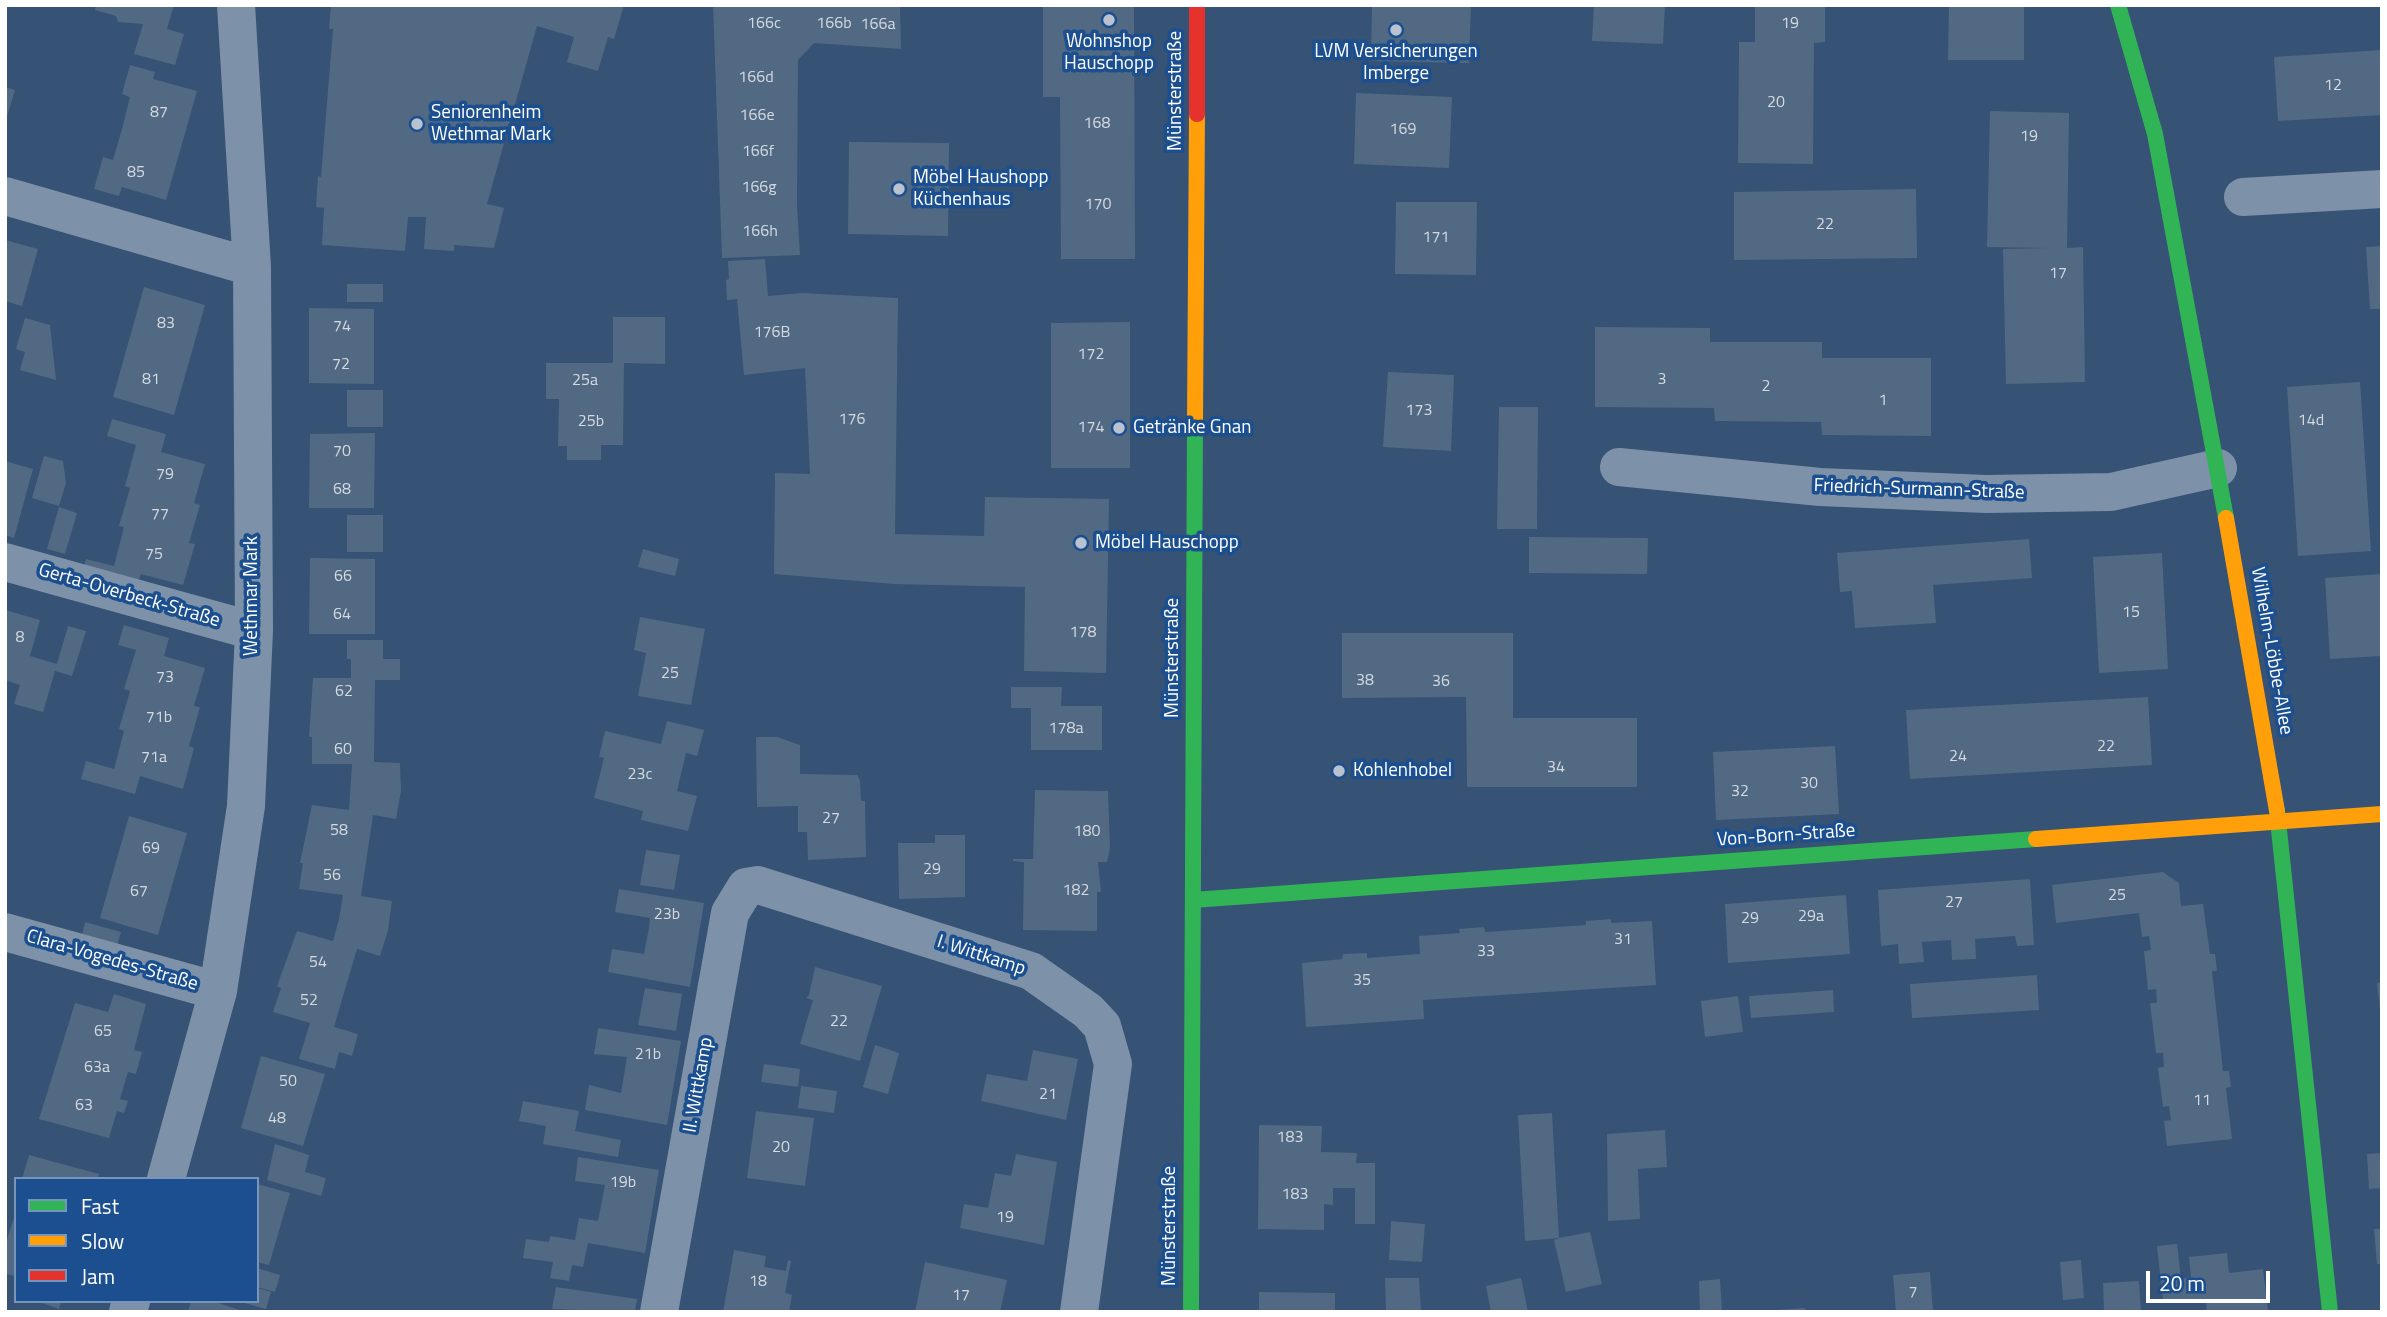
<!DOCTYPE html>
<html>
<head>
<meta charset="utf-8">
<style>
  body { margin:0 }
  #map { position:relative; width:2387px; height:1317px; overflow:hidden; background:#365274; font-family:"Titillium Web",sans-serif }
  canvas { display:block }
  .frame { position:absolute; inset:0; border:7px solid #fff; pointer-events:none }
  .legend { position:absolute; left:14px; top:1177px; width:245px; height:126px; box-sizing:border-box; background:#1b4f8f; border:2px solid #7695bc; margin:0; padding:9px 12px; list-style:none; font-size:21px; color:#fff }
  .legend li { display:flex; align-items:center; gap:14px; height:35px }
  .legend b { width:35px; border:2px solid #7695bc }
  .scale { position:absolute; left:2146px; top:1271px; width:124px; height:32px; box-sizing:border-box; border:4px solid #fff; border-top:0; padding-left:9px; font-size:21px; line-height:24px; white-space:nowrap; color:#fff; -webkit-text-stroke:5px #1b4f8f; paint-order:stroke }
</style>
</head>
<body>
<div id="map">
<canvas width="2387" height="1317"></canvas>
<div class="frame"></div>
<ul class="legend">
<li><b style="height:9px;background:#30b455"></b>Fast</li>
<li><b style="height:9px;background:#ff9f0a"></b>Slow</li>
<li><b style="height:9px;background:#e5322d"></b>Jam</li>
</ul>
<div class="scale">20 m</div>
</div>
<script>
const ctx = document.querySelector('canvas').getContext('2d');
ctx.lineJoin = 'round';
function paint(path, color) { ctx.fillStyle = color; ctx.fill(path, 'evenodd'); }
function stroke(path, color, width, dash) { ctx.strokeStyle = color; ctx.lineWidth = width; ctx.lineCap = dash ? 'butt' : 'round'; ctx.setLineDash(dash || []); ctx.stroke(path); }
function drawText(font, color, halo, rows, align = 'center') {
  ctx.font = font + ' "Titillium Web",sans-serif'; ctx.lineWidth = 7; ctx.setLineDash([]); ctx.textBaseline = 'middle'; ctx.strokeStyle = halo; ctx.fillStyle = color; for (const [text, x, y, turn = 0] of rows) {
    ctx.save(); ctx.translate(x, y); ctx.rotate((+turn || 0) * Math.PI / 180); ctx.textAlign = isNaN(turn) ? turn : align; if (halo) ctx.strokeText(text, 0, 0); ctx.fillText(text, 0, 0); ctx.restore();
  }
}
paint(new Path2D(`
  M96 5H174L167 29 184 34 175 65 134 54 143 24 118 22 116 16 95 10Z
  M331 5H624L614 39 608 37 598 71 567 62 574 37 537 26 487 204 504 208 494 248 454 245V251L424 249 426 217H408L405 251 322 245 324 208 316 207 318 176 321 177 333 29H329Z
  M713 5H900L901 49 814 43 798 60 797 206 800 255 722 258Z
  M1043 5H1134L1135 259H1061L1060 97H1043Z
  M1372 5H1471L1469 63 1371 61Z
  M1594 5H1665L1663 44 1592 41Z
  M1755 5H1825V42L1814 43 1813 164 1738 163 1739 42H1755Z
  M1949 5H2024V60H1948Z
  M2382 50V115L2278 121 2274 57Z
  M130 65 155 72 153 79 197 91 166 200 122 187 119 196 94 189 103 157 113 160 122 129 130 97 122 94Z
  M5 87 15 90 6 120H5Z
  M1356 93 1452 97 1449 168 1354 164Z
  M1990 111 2069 113 2067 248 2083 247 2085 382 2006 384 2003 249 2048 248 1987 247Z
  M849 142 949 143 948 236 848 234Z
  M1916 189 1917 258 1734 260V192Z
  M1396 202H1477L1476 275 1395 274Z
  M5 240 38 249 22 306 5 301Z
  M2382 246V309H2370L2366 247Z
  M765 259 768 296 802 293 898 298 895 534 984 536 985 497 1109 499 1106 673 1024 671 1025 587 894 584 774 574 775 473 810 474 805 368 744 375 737 299 727 300 726 280 729 279 728 261Z
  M347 284H383V302H347Z
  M144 287 205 305 174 415 113 397Z
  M309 308 374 309V384L309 383Z
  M613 317H665V364L624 363 623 445H601V460H567V446H558L559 399H546V363H613Z
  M25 318 50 325 56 380 20 370 25 352 16 349Z
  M1130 322V468H1051V323Z
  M1595 327 1710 328V342H1822V358H1931V436L1822 435 1821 422 1715 421 1714 408 1595 407Z
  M1388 372 1454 375 1451 451 1383 447Z
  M2360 382 2371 551 2298 556 2287 387Z
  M347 390H383V427H347Z
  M1499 407H1538L1537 529H1497Z
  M112 419 166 434 161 452 205 464 194 503 200 505 189 543 195 544 183 585 141 574 135 591 82 576 86 559 114 566 124 527 119 526 130 488 125 486 136 445 107 436Z
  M375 433 374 508H309L310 434Z
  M44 456 63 461 66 483 59 506 32 498Z
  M5 461 33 469 14 538 5 535Z
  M59 507 77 513 65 554 47 549Z
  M347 515H383V552H347Z
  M1529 537 1648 538 1647 574 1529 573Z
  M2029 539 2032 578 1933 585 1936 623 1855 628 1852 591 1840 592 1837 553Z
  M643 549 679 559 675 576 638 567Z
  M2162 553 2168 669 2099 673 2093 557Z
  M310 558 375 559V634H309Z
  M2382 574V656L2330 659 2325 578Z
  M5 610 40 620 30 656 57 664 68 626 86 631 72 676 55 671 43 712 14 704 20 685 5 680Z
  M640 617 705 629 691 705 638 696 646 653 634 650Z
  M124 625 169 638 164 656 205 668 194 706 200 707 189 746 194 748 183 789 140 776 135 794 81 779 86 761 114 769 124 731 119 729 130 691 124 689 136 650 118 645Z
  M1342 633H1513V718H1637V787H1467L1466 697 1342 698Z
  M347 640H383V659H400V680H375L374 762 400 763 401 791 396 819 373 815 361 896 392 901 388 930 380 956 357 949 334 1027 358 1034 352 1056 339 1052 335 1069 299 1059 310 1023 273 1012 281 988 277 986 297 931 333 941 339 919 343 895 299 889 303 863H300L312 805 349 810 352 764H312V737H309L313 678H351V659H347Z
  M1011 687H1062L1061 706H1102V750H1031V708H1011Z
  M2148 697 2152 765 1910 779 1906 710Z
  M667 721 704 730 697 756 686 753 677 791 697 796 688 831 641 820 643 811 594 798 604 758 599 757 605 731 661 744Z
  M756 737H777L800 745V774L857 775 860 781 861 801H865L866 857 808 860 807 832H798V806L757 807Z
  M1835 746 1839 814 1716 820 1713 752Z
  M1035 790 1108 791 1110 848 1107 862H1098L1101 892H1097V931L1023 930 1024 862 1013 861V859H1033Z
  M129 816 187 833 158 935 100 918Z
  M935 835H965V897L899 899 898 843H935Z
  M646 850 680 855 674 890 640 885Z
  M2163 872 2179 883 2181 906 2203 904 2210 954H2215L2217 971H2212L2223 1071H2229L2231 1087 2226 1088 2232 1139 2167 1146 2164 1121 2171 1120 2169 1106 2163 1107 2158 1068 2164 1067 2163 1053H2156L2150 1003H2157L2156 989 2148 990 2144 951 2151 950 2149 936 2142 937 2139 913 2056 923 2052 885Z
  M2030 879 2034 945 2017 946 2015 936 1975 939 1976 959 1952 960 1951 940 1922 942 1924 962 1899 964 1898 944 1881 946 1878 890Z
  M619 889 704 903 690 987 608 972 612 949 644 954 649 928 650 918 615 912Z
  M1846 895 1850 954 1728 963 1725 904Z
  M1611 919V923L1652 921 1656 985 1423 1000 1424 1019 1306 1027 1302 963 1342 959 1343 954 1367 953V958L1420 954 1419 936 1460 933 1459 929 1484 927 1485 932 1586 925V921Z
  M85 922 121 932 116 950 81 940Z
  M815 967 882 986 860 1061 800 1044 813 1000 806 998 809 995Z
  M2037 975 2039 1010 1912 1018 1910 984Z
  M2382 982V1010H2380L2377 983Z
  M645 988 682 994 676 1031 638 1025Z
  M1833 990 1834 1012 1751 1018 1749 996Z
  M114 994 146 1004 134 1050 142 1052 136 1074 128 1072 120 1099 128 1101 124 1113 117 1111 109 1138 39 1119 75 1003 108 1012Z
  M1738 996 1743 1032 1705 1037 1701 1001Z
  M598 1028 681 1041 667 1125 585 1110 589 1085 621 1093 627 1057 594 1054Z
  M875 1045 899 1053 888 1094 863 1087Z
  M1033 1050 1078 1059 1066 1120 981 1101 987 1074 1027 1081Z
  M261 1056 325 1074 303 1146 241 1128Z
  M764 1064 800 1069 798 1087 761 1082Z
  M801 1086 837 1091 834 1113 798 1108Z
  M523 1101 579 1111 575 1131 621 1140 618 1157 543 1144 546 1126 519 1121Z
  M756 1111 814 1118 805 1186 747 1178Z
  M1552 1113 1559 1238 1590 1232 1602 1284 1566 1292 1554 1240 1559 1238 1525 1241 1518 1115Z
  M1259 1125 1322 1126 1321 1152 1357 1153 1356 1163H1375V1224H1355V1188H1333V1205L1324 1204V1230L1258 1229Z
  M1665 1130 1667 1167 1638 1169 1640 1219 1608 1221 1607 1134Z
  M275 1144 309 1155 305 1172 326 1178 321 1196 267 1180Z
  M2382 1153V1188L2369 1189 2367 1154Z
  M1016 1154 1057 1162 1044 1245 960 1228 964 1204 988 1208 995 1173 1011 1176Z
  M29 1155 99 1174 98 1179H22Z
  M578 1157 659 1170 645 1253 588 1243 583 1267 572 1265 569 1281 550 1278 553 1262 523 1258 526 1239 549 1242 550 1236 575 1240 579 1218 598 1221 605 1185 575 1181Z
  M257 1184 290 1193 269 1265 257 1262Z
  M16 1211V1276L5 1274V1246Z
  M1391 1221 1425 1224 1422 1262 1389 1260Z
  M2374 1229H2382V1264H2377Z
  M2177 1244 2181 1279 2191 1277 2189 1257 2227 1253 2229 1273 2263 1269 2268 1312H2207L2206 1303 2163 1302 2157 1246Z
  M734 1250 766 1256 764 1267 786 1271 788 1260 791 1261 785 1293 792 1295 789 1312H723Z
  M2081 1260 2084 1298 2063 1300 2060 1262Z
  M925 1262 1007 1280 1000 1312H915Z
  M257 1268 280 1275 275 1292 257 1287Z
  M1930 1272 1933 1312H1896L1893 1275Z
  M1385 1278H1419L1421 1312H1386Z
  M1521 1278 1528 1312H1491L1486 1286Z
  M1720 1279 1722 1312H1700L1699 1281Z
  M2139 1281 2141 1312H2104L2103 1283Z
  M556 1287 637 1299 635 1312 552 1309Z
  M257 1288 271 1292 266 1309 241 1302 257 1301Z
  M1259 1292 1335 1293V1312H1259Z
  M37 1301H61L59 1309Z
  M191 1301H212L246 1312H188Z
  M1805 1308 1806 1312H1776V1310Z`), '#526984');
stroke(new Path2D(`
  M5 196 252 267
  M2243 197 2382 189
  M1619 467 1820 487 1986 494 2111 492 2218 468
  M5 562 254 631
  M5 932 218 991
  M166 1179 218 991 246 806 254 631 252 267 236 5
  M128 1312 131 1301
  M659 1312 730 913 746 887 758 885 1031 971 1088 1011 1102 1026 1113 1064 1079 1312`), '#7d92a8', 38);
stroke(new Path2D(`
  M2118 5 2155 134 2226 518
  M2277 811 2330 1312
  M1193 900 2036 839
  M1191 1312 1195 421`), '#30b455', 16);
stroke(new Path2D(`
  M1195 421 1197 114
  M2226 518 2277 811
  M2036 839 2382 814`), '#ff9f0a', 16);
stroke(new Path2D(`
  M1197 114V5`), '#e5322d', 16);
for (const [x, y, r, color] of [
  [1109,20,7,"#b9c2ce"],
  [1396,30,7,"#b9c2ce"],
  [417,124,7,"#b9c2ce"],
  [899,189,7,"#b9c2ce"],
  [1119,428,7,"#b9c2ce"],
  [1081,543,7,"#b9c2ce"],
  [1339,771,7,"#b9c2ce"]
]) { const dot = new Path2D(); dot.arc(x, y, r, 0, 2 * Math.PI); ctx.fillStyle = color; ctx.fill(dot); stroke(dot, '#1b4f8f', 2.5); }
drawText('16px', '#d4dae0', null, [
  ["166c",764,24],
  ["166b",834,24],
  ["19",1790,24],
  ["166a",878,25],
  ["166d",756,78],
  ["12",2333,86],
  ["20",1776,103],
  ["87",159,113],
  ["166e",757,116],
  ["168",1097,124],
  ["169",1403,130],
  ["19",2029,137],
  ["166f",758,152],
  ["85",136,173],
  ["166g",759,188],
  ["170",1098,205],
  ["22",1825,225],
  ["166h",760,232],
  ["171",1436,238],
  ["17",2058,274],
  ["83",166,324],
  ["74",342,327],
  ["176B",772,333],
  ["172",1091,355],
  ["72",341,365],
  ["81",151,380],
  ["3",1662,380],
  ["25a",585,381],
  ["2",1766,387],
  ["1",1883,401],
  ["173",1419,411],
  ["176",852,420],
  ["14d",2311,421],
  ["25b",591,422],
  ["174",1091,428],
  ["70",342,452],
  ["79",165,475],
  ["68",342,490],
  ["77",160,515],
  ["75",154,555],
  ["66",343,577],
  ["15",2131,613],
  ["64",342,615],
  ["178",1083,633],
  ["8",20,638],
  ["25",670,674],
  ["73",165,678],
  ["38",1365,681],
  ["36",1441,682],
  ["62",344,692],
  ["71b",159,718],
  ["178a",1066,729],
  ["22",2106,747],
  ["60",343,750],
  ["24",1958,757],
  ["71a",154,758],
  ["34",1556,768],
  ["23c",640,775],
  ["30",1809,784],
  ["32",1740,792],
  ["27",831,819],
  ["58",339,831],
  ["180",1087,832],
  ["69",151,849],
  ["29",932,870],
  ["56",332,876],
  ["182",1076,891],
  ["67",139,892],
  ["25",2117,896],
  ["27",1954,903],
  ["23b",667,915],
  ["29a",1811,917],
  ["29",1750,919],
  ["31",1623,940],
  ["33",1486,952],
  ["54",318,963],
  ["35",1362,981],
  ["52",309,1001],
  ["22",839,1022],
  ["65",103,1032],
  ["21b",648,1055],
  ["63a",97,1068],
  ["50",288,1082],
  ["21",1048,1095],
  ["11",2202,1101],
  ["63",84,1106],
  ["48",277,1119],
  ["183",1290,1138],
  ["20",781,1148],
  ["19b",623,1183],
  ["183",1295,1195],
  ["19",1005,1218],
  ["18",758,1282],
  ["7",1913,1293],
  ["17",961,1296]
]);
drawText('19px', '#fff', '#1b4f8f', [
  ["Wohnshop",1109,42,"center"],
  ["Hauschopp",1109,64,"center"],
  ["LVM Versicherungen",1396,52,"center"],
  ["Imberge",1396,74,"center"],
  ["Seniorenheim",431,113],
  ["Wethmar Mark",431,135],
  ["Möbel Haushopp",913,178],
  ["Küchenhaus",913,200],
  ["Getränke Gnan",1133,428],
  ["Möbel Hauschopp",1095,543],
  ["Kohlenhobel",1353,771]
], 'left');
drawText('19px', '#fff', '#1b4f8f', [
  ["Münsterstraße",1176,91,-90],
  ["Friedrich-Surmann-Straße",1919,490,2],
  ["Gerta-Overbeck-Straße",129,596,16],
  ["Wethmar Mark",252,596,-90],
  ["Wilhelm-Löbbe-Allee",2271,651,80],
  ["Münsterstraße",1173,658,-90],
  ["Von-Born-Straße",1786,836,-4],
  ["I. Wittkamp",981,956,18],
  ["Clara-Vogedes-Straße",112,961,16],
  ["II. Wittkamp",699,1085,-80],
  ["Münsterstraße",1170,1226,-90]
]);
</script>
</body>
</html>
